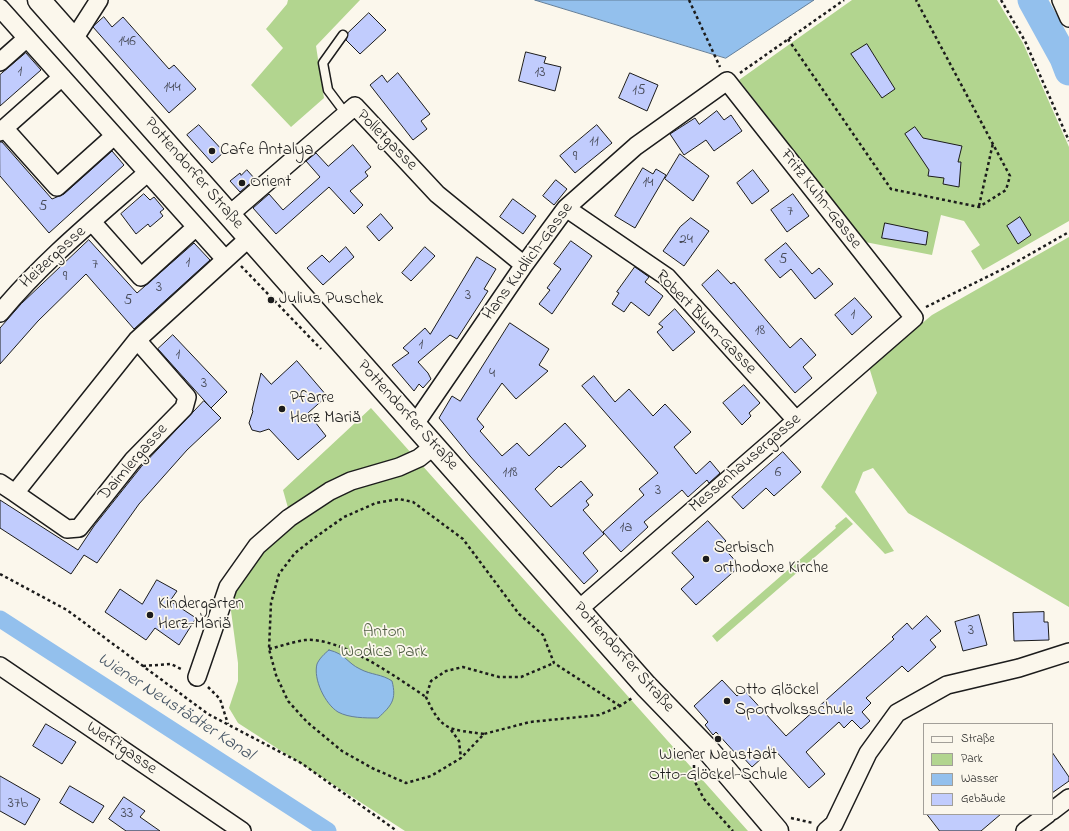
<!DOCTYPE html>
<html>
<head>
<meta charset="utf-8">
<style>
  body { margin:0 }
  #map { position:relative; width:1069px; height:831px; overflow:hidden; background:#fbf7ec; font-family:"Indie Flower",sans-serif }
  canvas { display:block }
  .legend { position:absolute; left:923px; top:723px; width:130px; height:92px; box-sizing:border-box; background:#fbf7ec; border:1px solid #a29f99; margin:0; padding:5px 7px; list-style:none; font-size:12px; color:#1c1c1c }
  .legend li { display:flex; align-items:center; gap:8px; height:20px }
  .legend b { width:20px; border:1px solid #a29f99 }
</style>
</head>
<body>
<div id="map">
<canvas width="1069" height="831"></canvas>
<ul class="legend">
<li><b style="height:5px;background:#fbf7ec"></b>Straße</li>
<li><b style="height:11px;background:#b2d58f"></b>Park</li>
<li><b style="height:11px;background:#93c0ed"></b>Wasser</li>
<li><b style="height:11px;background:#c1ccfd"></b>Gebäude</li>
</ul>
</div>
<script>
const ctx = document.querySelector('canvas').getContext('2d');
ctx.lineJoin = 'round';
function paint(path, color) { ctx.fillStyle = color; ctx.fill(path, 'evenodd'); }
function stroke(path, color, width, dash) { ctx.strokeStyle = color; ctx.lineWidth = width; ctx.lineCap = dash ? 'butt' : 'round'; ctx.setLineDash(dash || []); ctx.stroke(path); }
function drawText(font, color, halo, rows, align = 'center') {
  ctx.font = font + ' "Indie Flower",sans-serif'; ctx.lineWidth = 3.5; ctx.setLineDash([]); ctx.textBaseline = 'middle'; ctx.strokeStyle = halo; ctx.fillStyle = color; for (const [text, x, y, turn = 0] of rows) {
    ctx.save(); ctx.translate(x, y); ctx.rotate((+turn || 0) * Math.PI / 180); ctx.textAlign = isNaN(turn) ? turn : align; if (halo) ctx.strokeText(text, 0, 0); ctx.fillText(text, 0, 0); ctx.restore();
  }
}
paint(new Path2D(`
  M288 0H360L316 46 324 98 291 127 251 85 283 48 266 29 287 4Z
  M852 0H997L1023 43 1069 147V221L983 270 971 251 980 245 964 221 941 215 932 255 865 242 739 80Z
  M1069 237V607L908 513 873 468 863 472 855 492 894 551 885 554 821 487 877 393 869 367 932 315Z
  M371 408 748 831H405L238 723 229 708 238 681V663L231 611 234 588 261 549 292 522 283 490Z
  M846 517 853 524 717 642 712 636 836 528 835 526Z`), '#b2d58f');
const water = new Path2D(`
  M535 0H814L726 58Z
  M329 650C346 654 347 663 360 669 371 675 382 674 392 681 397 700 391 706 378 718 365 718 349 718 338 712 325 704 313 679 317 664 319 659 325 653 329 650Z`);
paint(water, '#93c0ed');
stroke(water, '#637e99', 1);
stroke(new Path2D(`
  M0 619 328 831`), '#93c0ed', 17);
stroke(new Path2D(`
  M1032 0 1064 58 1069 71`), '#93c0ed', 29);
const building = new Path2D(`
  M369 13 386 30 360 54 346 40 348 33Z
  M104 17 112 27 123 17 169 69 174 65 196 89 169 113 93 27Z
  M867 44 895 89 882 98 851 54Z
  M526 52 546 57 544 63 561 67 555 91 519 81Z
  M26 53 41 70 0 106V75Z
  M398 73 430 114 421 121 427 129 413 140 370 85 382 75 387 82Z
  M630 73 658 85 647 111 619 98Z
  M717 111 724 120 731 115 742 131 714 151 706 140 684 155 670 134 695 118 699 124Z
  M199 125 224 152 212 163 187 135Z
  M597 125 612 143 575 173 560 156Z
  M915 127 923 138 962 146 958 162H961L959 187 943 184 944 178 928 176 929 170 905 134Z
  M0 142H2L52 199 64 194 112 151 124 165 49 233 0 176Z
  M353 145 371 167 365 172 368 176 350 191 363 205 354 214 329 187 276 234 253 208 269 194 283 210 320 177 306 161 316 153 328 166Z
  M680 154 709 176 693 201 665 179Z
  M643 168 653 174 656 169 666 175 635 228 615 216Z
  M247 170 255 179 240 192 230 181 240 173 241 175Z
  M753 170 769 191 752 204 737 183Z
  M556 180 567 189 554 205 543 196Z
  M144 194 150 200 154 197 164 209 160 212 163 216 150 227 148 224 136 234 121 214Z
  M793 194 809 216 787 232 771 210Z
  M513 199 536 216 523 234 500 217Z
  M381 214 393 228 379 241 367 227Z
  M1020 217 1031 235 1018 244 1007 226Z
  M691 218 709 231 684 266 663 251 680 227Z
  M885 223 928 232 926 245 882 238Z
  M89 240 137 293 194 243 210 260 134 329 86 274 38 321 0 364V328L21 304Z
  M571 241 592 256 552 314 539 304 550 290 547 288 561 269 554 264Z
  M786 243 812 274 819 268 833 284 815 299 791 269 780 278 765 260Z
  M346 247 354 257 323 285 307 268 322 255 329 262Z
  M425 247 435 256 411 281 402 273Z
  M477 257 496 269 484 289 488 291 457 339 450 335 418 362 428 373 431 379 423 388 419 384 414 391 392 365 409 353 403 348 425 328 430 334Z
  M635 267 649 277 645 282 663 296 649 316 631 302 624 312 612 304 619 293 617 292Z
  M718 270 731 284 734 282 790 348 801 338 816 355 803 367 812 378 795 393 702 285Z
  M855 298 872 317 852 335 835 315Z
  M675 309 695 332 673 351 657 332 663 327 659 324Z
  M510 323 549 349 539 365 548 371 516 399 502 383 477 419 484 427 480 431 502 456 517 443 529 456 565 423 586 446 561 468 559 466 535 489 551 507 581 481 593 495 586 501 589 505 583 510 604 534 583 553 598 571 584 584 470 456 439 418 452 396 460 401Z
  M173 335 227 392 211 408 158 349Z
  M297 361 327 396 308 413 326 436 298 460 269 429 260 432 252 430 249 423 253 411 252 410 261 373 271 384Z
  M594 376 615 402 629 389 653 416 665 404 691 432 674 447 696 474 710 461 720 473 709 483 707 480 688 497 682 490 644 522 648 527 621 552 603 532 644 495 639 489 658 473 582 386Z
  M744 385 760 403 749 413 751 416 742 425 723 403Z
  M204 401 221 418 187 450 139 504 97 563 84 555 71 574 0 528V500L78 550 94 526 141 467Z
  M783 452 801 472 774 496 766 488 743 509 732 497Z
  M708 521 726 541 721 545 740 566 696 605 681 589 694 577 672 553Z
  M157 580 177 591 170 601 196 618 179 645 155 628 146 640 105 612 120 589 142 604Z
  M1044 612V622H1048L1049 640 1014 641 1013 613Z
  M979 615 987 645 963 651 955 622Z
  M927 616 941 631 930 640 936 647 908 672 902 666 866 698 871 703 862 712 870 721 861 729 852 720 844 728 839 722 806 752 825 774 809 788 773 748 752 767 739 753 737 755 716 732 713 735 705 725 708 722 694 706 722 680 737 696 744 690 786 736 894 639 892 637 907 623 912 629Z
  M46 724 76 742 62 764 33 746Z
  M1052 752 1069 777V781L1052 793Z
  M0 776 40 799 25 825 0 811Z
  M70 786 104 806 93 823 60 803Z
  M124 797 145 811 140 817 160 831H126L109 819Z
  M927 814H1001L981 831H940Z`);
paint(building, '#c1ccfd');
stroke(building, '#1c1c1c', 1);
const service = new Path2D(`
  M343 35 323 63 328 90 346 114`);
const minor = new Path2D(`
  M1061 0 1069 18
  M0 8 225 259
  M74 39 99 0
  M0 62 27 38
  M4 128 57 187 114 136
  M0 132 62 77
  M566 208 667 277 796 420
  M229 215 355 106 437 194 524 265
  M92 222 141 277 196 227
  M0 313C43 261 97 217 147 173
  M415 424 524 265 566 208 636 146 727 81 914 318 579 609
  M0 483 15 493 137 340 249 238
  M15 493 67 529 79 528 133 460 184 408 187 397 137 340
  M0 666 242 831
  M197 677 228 587 257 546 289 518 330 491 351 481 399 467 419 458 434 446
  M1052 811 1069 798
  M826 831 834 824 868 753 897 713 947 685 1019 668 1069 652
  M1025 831 1048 814`);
const secondary = new Path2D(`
  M39 0 646 686 708 750 777 831`);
stroke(service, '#1c1c1c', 11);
stroke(minor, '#1c1c1c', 20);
stroke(secondary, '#1c1c1c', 25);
stroke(new Path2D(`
  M689 0 720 67
  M1001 0 1025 41 1069 141
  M788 39 891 189 979 207 1006 190 1010 176 916 0
  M740 73 844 0
  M979 206 993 143
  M241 266 321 349
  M926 307 1011 265 1069 232
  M0 574 67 610 208 714 301 763 397 831
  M269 649C281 646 293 642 305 640 341 637 396 677 426 697
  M143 666 171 664 183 670
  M208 687 220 699 228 724
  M620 706 554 663 543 635 519 614 463 539 413 502 399 499 376 503 344 517 313 539 295 553 279 574 271 603 269 649 276 675 288 701 307 722 342 751 372 768 406 783 431 776 461 758 484 734 530 722 599 715 620 706 632 698
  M451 730 459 741 461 758
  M484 734C449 729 442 732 426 697L431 681 446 671 463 667 499 677H521L554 663
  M694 765V780L704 799 733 831
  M791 818 813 823`), '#1c1c1c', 2.5, [3, 3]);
stroke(service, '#fbf7ec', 8);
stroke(minor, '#fbf7ec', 17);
stroke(secondary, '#fbf7ec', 22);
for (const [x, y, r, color] of [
  [212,151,4,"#1c1c1c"],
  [242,183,4,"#1c1c1c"],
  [271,300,4,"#1c1c1c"],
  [282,409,4,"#1c1c1c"],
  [706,559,4,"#1c1c1c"],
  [150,615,4,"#1c1c1c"],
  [727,701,4,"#1c1c1c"],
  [718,739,4,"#1c1c1c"]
]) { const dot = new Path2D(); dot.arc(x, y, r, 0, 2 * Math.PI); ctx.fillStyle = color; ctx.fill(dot); stroke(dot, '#fbf7ec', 1.5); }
drawText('15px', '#454854', null, [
  ["146",127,43],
  ["1",20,73],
  ["13",540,74],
  ["144",172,89],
  ["15",639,92],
  ["11",594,143],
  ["9",575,158],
  ["14",648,184],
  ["5",43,208],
  ["7",790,213],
  ["24",686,241],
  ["5",783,261],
  ["1",188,264],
  ["7",95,266],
  ["9",65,278],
  ["3",159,289],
  ["3",468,297],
  ["5",128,302],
  ["1",853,316],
  ["18",760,332],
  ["1",421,346],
  ["1",178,356],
  ["4",492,375],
  ["3",204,385],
  ["118",510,474],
  ["6",778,474],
  ["3",658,492],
  ["1a",626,529],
  ["3",971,632],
  ["37b",18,805],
  ["33",127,815]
]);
drawText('17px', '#1c1c1c', '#fbf7ec', [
  ["Polletgasse",386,141,45],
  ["Pottendorfer Straße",193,174,49],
  ["Fritz Kuhn-Gasse",820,200,52],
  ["Heizergasse",54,258,-43],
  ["Hans Kudlich-Gasse",529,262,-54],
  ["Robert Blum-Gasse",705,323,46],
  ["Pottendorfer Straße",407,416,48],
  ["Daimlergasse",134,463,-49],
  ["Messenhausergasse",746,464,-41],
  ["Pottendorfer Straße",623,658,48],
  ["Werftgasse",121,749,34]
]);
drawText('17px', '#1c1c1c', '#fbf7ec', [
  ["Cafe Antalya",220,151],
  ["Orient",250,183],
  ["Julius Puschek",279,300],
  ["Pfarre",290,399],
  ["Herz Mariä",290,419],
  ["Serbisch",714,549],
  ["orthodoxe Kirche",714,569],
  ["Kindergarten",158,605],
  ["Herz-Mariä",158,625],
  ["Otto Glöckel",735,691],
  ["Sportvolksschule",735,711],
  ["Wiener Neustadt",718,756,"center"],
  ["Otto-Glöckel-Schule",718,776,"center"]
], 'left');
drawText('17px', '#505d44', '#fbf7ec', [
  ["Anton",384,633],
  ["Wodica Park",384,653]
]);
drawText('italic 18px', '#465565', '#fbf7ec', [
  ["Wiener Neustädter Kanal",175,708,33]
]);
</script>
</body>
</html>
